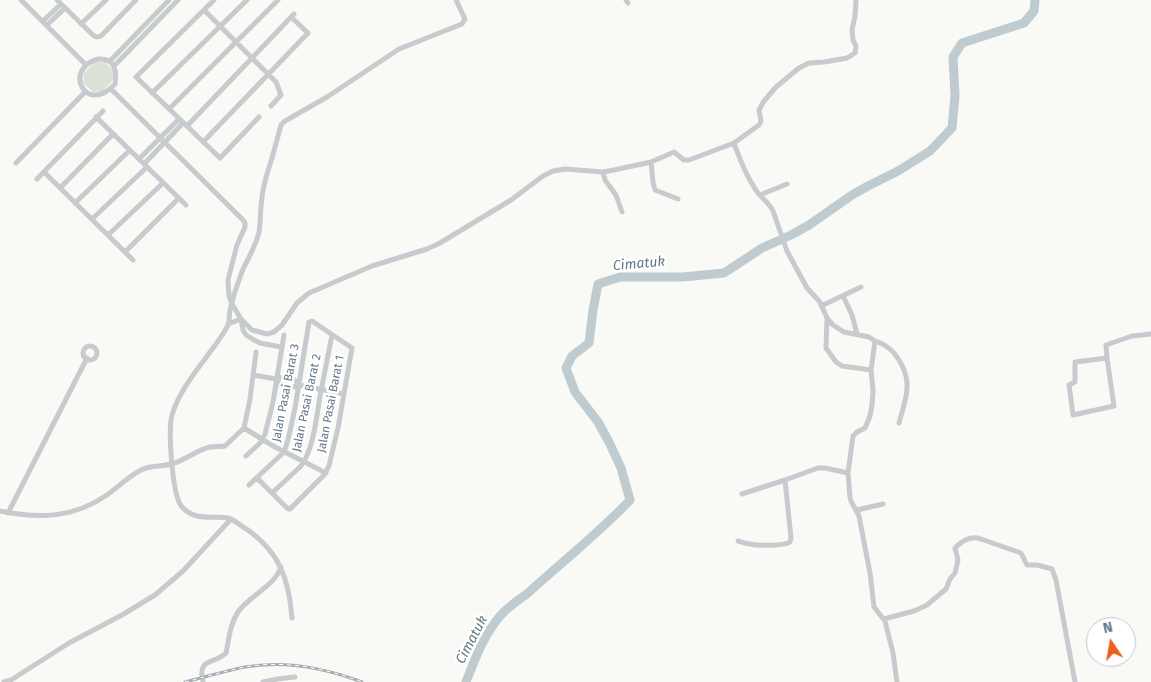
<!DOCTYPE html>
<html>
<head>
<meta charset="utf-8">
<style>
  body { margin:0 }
  #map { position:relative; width:1151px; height:682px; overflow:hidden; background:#f9f9f6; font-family:"Fira Sans",sans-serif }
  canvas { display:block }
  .north { position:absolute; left:1086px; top:617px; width:50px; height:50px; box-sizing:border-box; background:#fff; border:1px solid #c2c9d0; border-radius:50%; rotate:348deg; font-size:14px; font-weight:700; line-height:20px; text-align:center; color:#667889 }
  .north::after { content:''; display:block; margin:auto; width:18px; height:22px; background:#ef5d20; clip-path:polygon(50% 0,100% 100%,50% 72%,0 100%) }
</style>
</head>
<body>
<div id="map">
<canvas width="1151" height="682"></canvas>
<div class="north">N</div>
</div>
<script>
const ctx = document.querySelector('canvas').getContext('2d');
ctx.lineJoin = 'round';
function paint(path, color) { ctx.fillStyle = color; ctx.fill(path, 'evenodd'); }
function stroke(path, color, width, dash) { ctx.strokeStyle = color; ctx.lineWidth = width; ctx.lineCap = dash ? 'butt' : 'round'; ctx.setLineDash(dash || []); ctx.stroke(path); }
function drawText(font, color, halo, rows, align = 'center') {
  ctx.font = font + ' "Fira Sans",sans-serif'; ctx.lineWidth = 5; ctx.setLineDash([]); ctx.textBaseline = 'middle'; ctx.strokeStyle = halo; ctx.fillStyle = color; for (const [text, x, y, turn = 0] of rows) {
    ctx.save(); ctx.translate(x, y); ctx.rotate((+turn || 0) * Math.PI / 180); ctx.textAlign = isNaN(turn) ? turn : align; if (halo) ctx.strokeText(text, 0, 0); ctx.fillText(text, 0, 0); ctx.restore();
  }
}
paint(new Path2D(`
  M95 62H105L113 70V80L103 91 93 92 83 83 84 73Z`), '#dae1d7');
stroke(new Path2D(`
  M466 682C475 659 484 634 501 615 509 606 519 600 528 593 562 562 599 533 630 500L621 468 610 444 598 422 575 392 566 368 572 356 589 343 593 310 598 284 620 277H683L724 273 762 248 791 235 809 225 852 195 868 186 898 171 930 151 952 128 955 96 953 57 962 43 1024 23 1034 11 1035 0`), '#c0cbd0', 9);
stroke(new Path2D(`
  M21 0 86 65
  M57 0 94 36 97 37 101 36 136 0
  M214 0 136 77 220 158
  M626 0 628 3
  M856 0 855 16 852 30 853 40 856 46 855 53 847 58 824 62 809 63 799 68 776 87 764 101 759 110 761 121 759 125 734 143C740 160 747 178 758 193 763 199 769 203 773 211L787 251 807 288 820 302 827 318 833 325 844 332 869 337 875 341 871 370 873 390 872 405 870 416 865 428 857 432 853 436 848 473 850 497 851 501 859 516 870 573 874 607 885 621 893 653 897 682
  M204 10 276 82 281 95 271 106
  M43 21 61 4
  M81 24 106 0
  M47 25 65 8
  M98 59C115 58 117 70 115 84 86 116 62 69 98 59Z
  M110 61 169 0
  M114 66 178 0
  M111 89 243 220 245 223V227L237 245 228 280 229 296 232 304 241 319 243 330 246 335 254 340 260 343 281 347
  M152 93 247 0
  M169 109 278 0
  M96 117 186 205
  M187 126 294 14
  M203 142 308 33 291 17
  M220 158 259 117
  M139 159 179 119
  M651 162 653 182 655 190 678 199
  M16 163 85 92
  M144 164 183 123
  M44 172 133 260
  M603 172 605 180 616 195 622 212
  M37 179 103 111
  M60 188 113 134
  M760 195 787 184
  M75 203 130 150
  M92 219 147 167
  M108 235 163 183
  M125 252 179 198
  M843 296 852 315 857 334
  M821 306 861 287
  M827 318 826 348 836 362 842 366 871 370
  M228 324 241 319 252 330 267 334 274 332 282 325 297 303 309 293 372 266 427 249 440 243 511 200 543 176 553 171 565 169 603 172 614 170 651 162 674 152 684 160H689L734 143
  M875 341C878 342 882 343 886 346 898 354 908 373 907 387 907 399 902 411 899 423
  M83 353a7 7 0 1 1 14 0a7 7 0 1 1-14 0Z
  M1107 358 1114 406 1073 415 1069 385 1075 382V362L1107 358 1106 345 1132 336 1151 334
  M253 375 276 379C280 388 291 389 299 385L344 394
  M276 379C287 376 292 375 299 385
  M244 428 275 447 326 473
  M246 456 261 442 265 434 273 402 284 335
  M249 485 284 452 288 440 295 408 309 322 312 321 352 348 338 428 329 466 324 475 290 509H288L257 478
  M272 493 301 466C313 451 317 415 320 396 324 375 328 355 332 335
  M742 494 785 480 818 468H825L848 473
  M857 510 883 504
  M0 511C39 519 74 518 107 495 118 487 129 476 141 470 151 465 161 467 171 464 185 461 196 450 210 447 215 446 220 447 225 446L244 428 250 399 256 352
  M8 513 87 358
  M738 541C742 542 746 544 750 544 758 546 784 546 790 542L791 538 785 480
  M292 618C289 580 280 553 248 530 242 527 235 520 228 518 212 515 196 522 182 507 172 496 168 430 172 415 179 390 201 365 216 344 220 338 225 332 228 325 230 320 229 315 230 310 231 305 233 300 234 295 237 286 240 276 244 267 250 255 256 245 259 232 261 221 260 209 262 198 263 184 268 171 272 158 275 147 278 136 281 125L285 121 327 97 399 49 462 24 465 19 456 0
  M884 619 914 611 927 605 946 589 950 579 955 573 958 560 955 548C962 541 968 537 978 538L1021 553 1027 565H1037L1052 569 1056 580 1075 682
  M4 682 11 680 69 643 122 615 155 595 183 571 231 519
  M203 682C197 657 214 665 226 653 229 639 230 624 238 612 250 595 274 587 281 567
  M263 682 277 679 295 677`), '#c7cbce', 5);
const rail = new Path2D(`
  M185 682C205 677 225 671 245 667 285 660 325 668 362 682`);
stroke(rail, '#a7adb3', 3);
stroke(rail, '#fff', 1, [4]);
drawText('12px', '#667889', '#fff', [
  ["Jalan Pasai Barat 3",286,393,-79],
  ["Jalan Pasai Barat 2",307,403,-78],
  ["Jalan Pasai Barat 1",331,404,-79]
]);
drawText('italic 14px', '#627984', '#fff', [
  ["Cimatuk",639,264,-5],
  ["Cimatuk",472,640,-62]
]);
</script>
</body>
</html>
